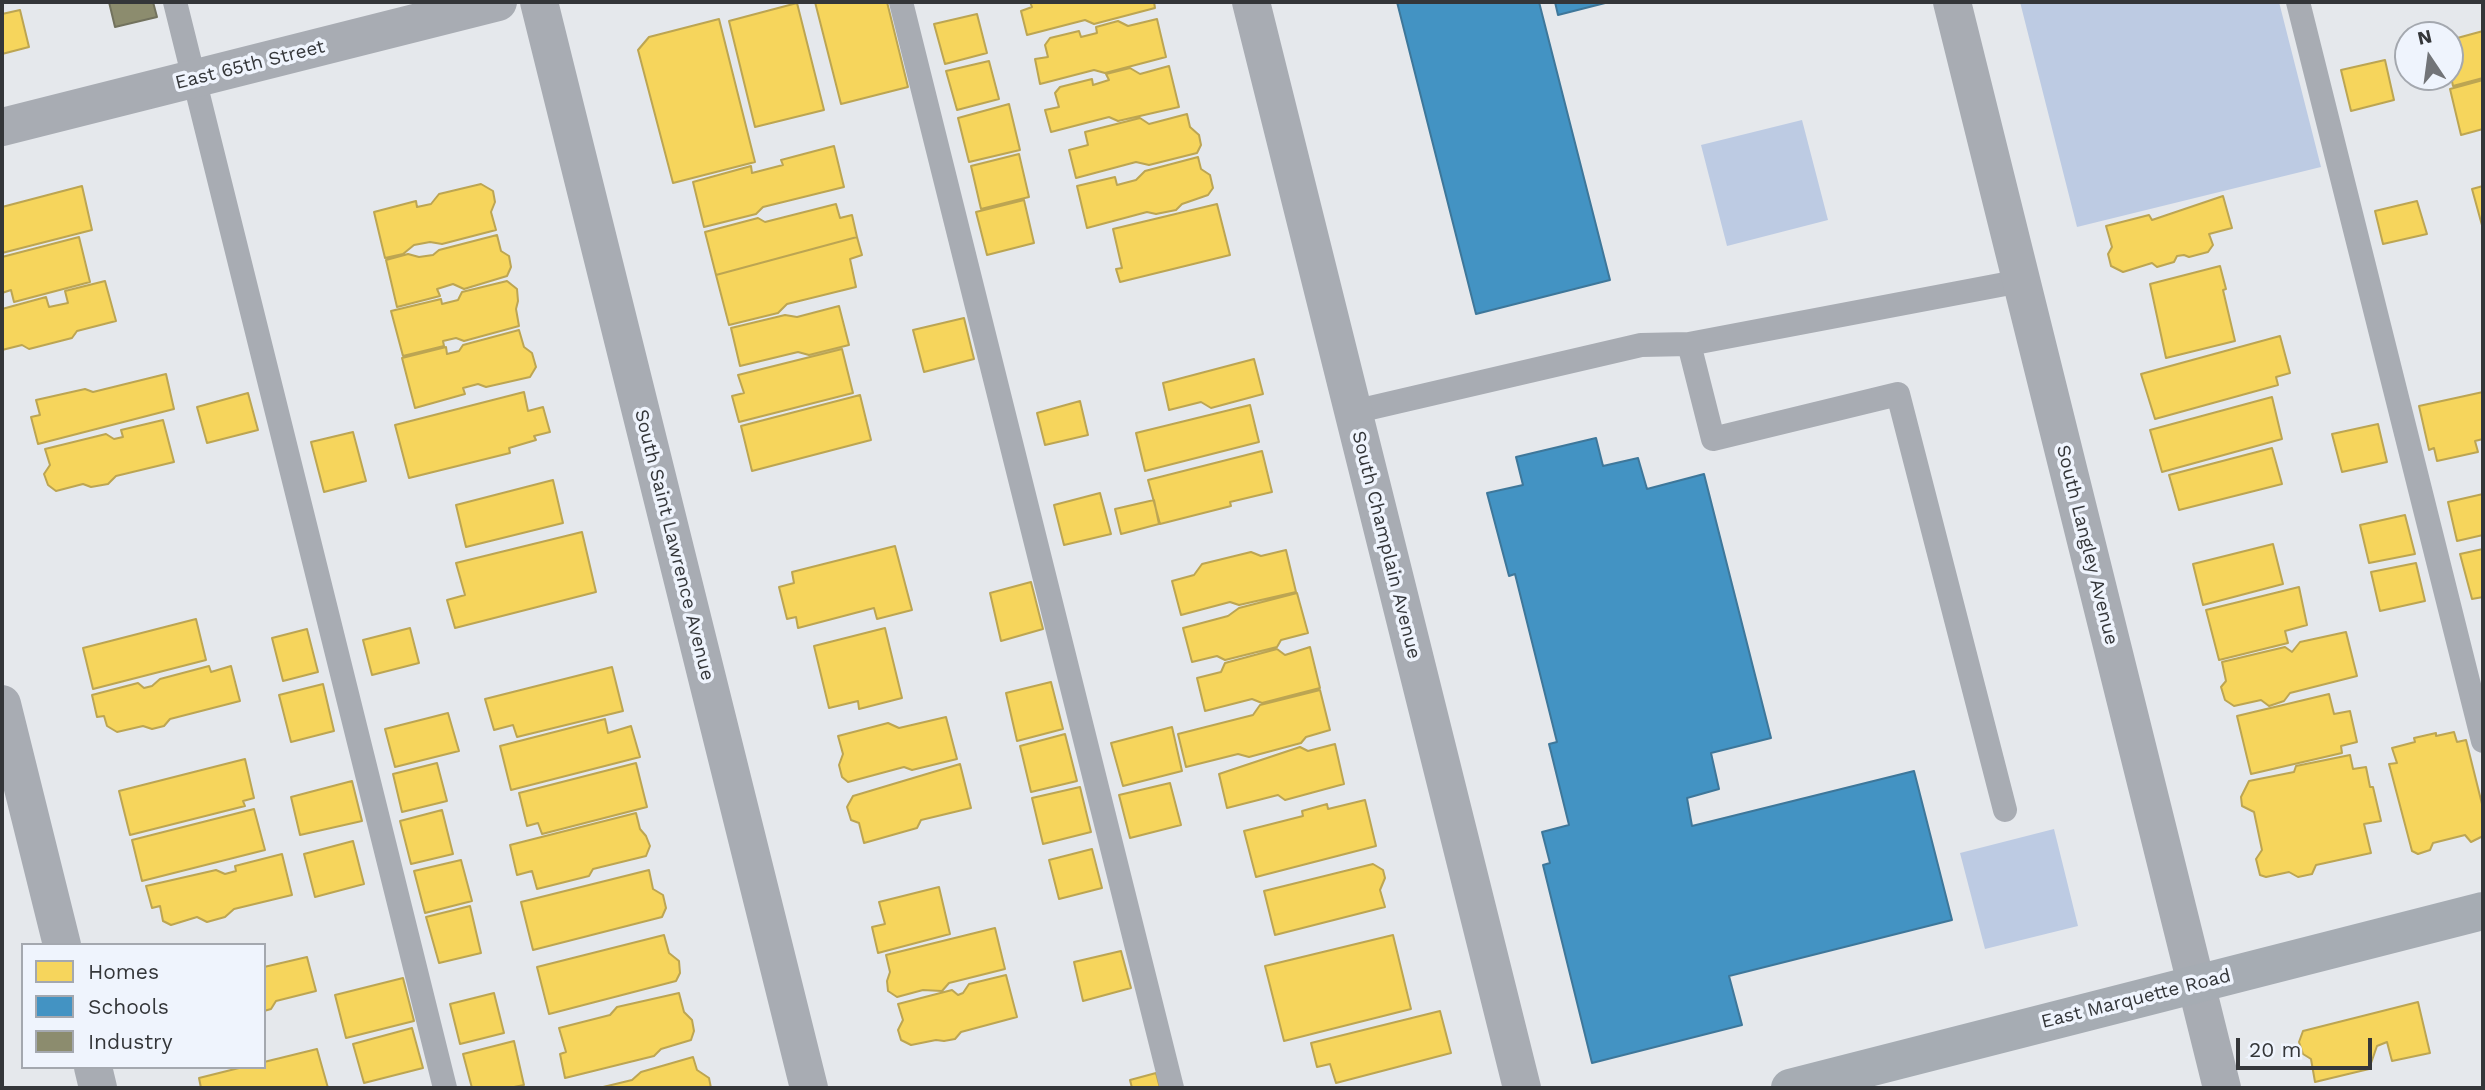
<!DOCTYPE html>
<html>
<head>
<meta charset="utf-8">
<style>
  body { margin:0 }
  #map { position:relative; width:2485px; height:1090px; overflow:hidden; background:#e5e8ec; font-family:"Work Sans",sans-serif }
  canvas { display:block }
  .frame { position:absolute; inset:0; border:4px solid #343639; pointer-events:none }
  .legend { position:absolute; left:21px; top:943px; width:245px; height:126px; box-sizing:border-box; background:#eff4fd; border:2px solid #a4a8af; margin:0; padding:9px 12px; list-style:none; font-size:21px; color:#343639 }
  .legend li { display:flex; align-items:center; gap:14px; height:35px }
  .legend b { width:35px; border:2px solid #a4a8af }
  .north { position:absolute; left:2394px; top:21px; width:70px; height:70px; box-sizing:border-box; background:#eff4fd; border:2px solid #a4a8af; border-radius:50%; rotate:347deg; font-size:19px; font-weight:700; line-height:28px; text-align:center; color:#343639 }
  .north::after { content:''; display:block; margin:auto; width:24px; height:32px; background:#727478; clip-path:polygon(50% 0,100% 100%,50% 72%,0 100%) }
  .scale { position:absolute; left:2236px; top:1038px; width:136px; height:32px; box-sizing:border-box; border:4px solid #343639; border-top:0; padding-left:9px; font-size:21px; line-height:24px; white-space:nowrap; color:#343639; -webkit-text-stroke:5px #eff4fd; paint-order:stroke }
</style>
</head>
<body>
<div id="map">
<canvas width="2485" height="1090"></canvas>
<div class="frame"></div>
<ul class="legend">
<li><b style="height:19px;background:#f6d55c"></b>Homes</li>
<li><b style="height:19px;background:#4393c3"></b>Schools</li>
<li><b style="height:19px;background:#8c8c6e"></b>Industry</li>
</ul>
<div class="north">N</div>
<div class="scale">20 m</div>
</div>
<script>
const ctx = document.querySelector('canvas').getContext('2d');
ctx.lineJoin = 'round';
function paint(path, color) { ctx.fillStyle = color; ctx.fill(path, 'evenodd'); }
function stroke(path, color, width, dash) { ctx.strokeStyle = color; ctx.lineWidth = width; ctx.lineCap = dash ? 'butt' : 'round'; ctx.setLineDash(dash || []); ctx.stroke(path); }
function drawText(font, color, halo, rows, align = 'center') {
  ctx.font = font + ' "Work Sans",sans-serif'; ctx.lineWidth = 7; ctx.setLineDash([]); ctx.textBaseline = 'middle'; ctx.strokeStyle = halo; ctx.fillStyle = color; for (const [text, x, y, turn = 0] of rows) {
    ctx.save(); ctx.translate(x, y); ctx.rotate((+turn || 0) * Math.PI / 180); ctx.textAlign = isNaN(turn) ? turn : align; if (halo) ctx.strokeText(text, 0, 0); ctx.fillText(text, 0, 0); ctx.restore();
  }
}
paint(new Path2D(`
  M2020 2H2279L2321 167 2077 227Z
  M1802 120 1828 220 1727 246 1701 145Z
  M2054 829 2078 926 1985 949 1960 853Z`), '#bdcbe3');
const homes = new Path2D(`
  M815 2H887L908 87 841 104Z
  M1030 2H1154L1155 8 1094 24 1085 20 1027 35 1021 11 1032 7Z
  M797 3 824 110 755 127 729 21Z
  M20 10 29 47 2 54V14Z
  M977 14 987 53 945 64 934 24Z
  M719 19 755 162 673 183 638 50 649 37Z
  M1157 19 1166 57 1105 73 1094 70 1040 84 1035 59 1048 57 1045 45 1050 38 1079 31 1081 37 1097 33 1096 27 1118 21 1128 26Z
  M2483 31V78L2453 86 2450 72V40Z
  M2385 60 2394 100 2351 111 2341 70Z
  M989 61 999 99 957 110 946 71Z
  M1169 66 1179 107 1118 121 1109 117 1051 132 1045 110 1059 107 1055 93 1060 87 1092 79 1093 85 1109 80 1106 74 1130 68 1140 74Z
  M2483 80V129L2461 135 2450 89Z
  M1009 104 1020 150 969 162 958 118Z
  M1187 114 1190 127 1199 135 1201 145 1197 153 1149 165 1136 162 1076 178 1069 150 1088 145 1085 132 1140 118 1149 124Z
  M834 146 844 187 763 207 756 214 704 227 693 182 751 166 752 173 783 165 781 160Z
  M1019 154 1029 197 981 209 971 166Z
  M1198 157 1201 169 1210 175 1213 188 1208 195 1182 204 1176 210 1156 214 1147 212 1087 228 1077 186 1115 177 1117 185 1136 180 1145 171Z
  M481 184 493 191 495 202 491 212 496 230 442 244 430 242 414 245 403 254 385 258 374 212 416 201 417 207 431 204 439 194Z
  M82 186 92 230 2 253V207Z
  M2483 186V229L2472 189Z
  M2223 196 2232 228 2209 234 2213 245 2208 252 2189 257 2184 255 2177 256 2174 262 2157 267 2152 263 2123 272 2111 266 2108 254 2112 247 2106 226 2149 215 2152 220Z
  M1024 200 1034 243 987 255 976 212Z
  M2417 201 2427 234 2383 244 2375 211Z
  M836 204 840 218 852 215 857 237 716 275 705 232 758 218 765 222Z
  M1217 204 1230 255 1120 282 1116 269 1122 268 1113 229Z
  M497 235 501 251 509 256 511 267 507 276 464 289 453 284 437 289 440 296 397 307 386 260 408 254 419 257 433 255 439 250Z
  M79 237 90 282 14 302 11 290 2 293V257Z
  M857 237 862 255 850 259 856 287 787 304 778 313 729 325 716 275Z
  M2220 266 2226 289 2223 290 2235 341 2166 358 2150 284Z
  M105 281 116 321 77 331 72 338 29 349 22 345 2 350V309L46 297 49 307 68 303 65 291Z
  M507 281 517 289 518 301 516 309 519 326 464 341 456 338 443 341 444 346 403 356 391 311 441 299 442 304 458 300 462 292Z
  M839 306 849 345 809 355 798 352 740 366 731 328 785 315 797 317Z
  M964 318 974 359 924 372 913 330Z
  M519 330 524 347 532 353 536 367 530 377 486 387 478 384 463 388 465 394 415 408 402 358 446 347 447 354 459 351 463 345Z
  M2280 336 2290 373 2276 377 2278 385 2155 419 2141 374Z
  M842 349 853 393 739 422 732 396 744 393 738 375Z
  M1254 359 1263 394 1211 408 1201 402 1169 410 1163 383Z
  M166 374 174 409 38 444 31 417 40 415 36 400 85 389 93 392Z
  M524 392 528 411 543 407 550 432 534 436 536 440 509 448 510 453 409 478 395 425Z
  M2483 392V439L2475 441 2478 452 2437 461 2434 448 2429 450 2419 406Z
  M248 393 258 430 207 443 197 407Z
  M860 395 871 440 752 471 741 426Z
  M2272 397 2282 439 2162 472 2150 430Z
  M1080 401 1088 435 1045 445 1037 413Z
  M1250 405 1259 442 1145 471 1136 433Z
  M163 420 174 462 116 476 108 484 91 487 83 484 56 491 48 485 44 474 50 465 45 449 106 434 114 439 123 437 121 430Z
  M2378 424 2387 462 2342 472 2332 434Z
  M353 432 366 481 324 492 311 442Z
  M2272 448 2282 484 2179 510 2169 475Z
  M1262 451 1272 492 1230 502 1231 506 1160 524 1148 480Z
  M553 480 563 523 466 547 456 505Z
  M1100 493 1111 534 1064 545 1054 505Z
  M2483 494V535L2457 541 2448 502Z
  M1154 500 1159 524 1121 534 1115 509Z
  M2405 515 2415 554 2369 563 2360 525Z
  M582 532 596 592 455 628 447 600 465 595 456 563Z
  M2273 544 2283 584 2203 605 2193 564Z
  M895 546 912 610 877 619 874 608 798 628 796 617 787 619 779 587 794 583 792 572Z
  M2483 549V597L2472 599 2460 554Z
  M1286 550 1296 592 1239 605 1230 602 1181 615 1172 581 1194 575 1202 564 1251 552 1261 556Z
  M2416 563 2425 601 2380 611 2371 572Z
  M1031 582 1043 629 1001 641 990 593Z
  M2299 587 2307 625 2285 631 2288 643 2219 660 2206 610Z
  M1297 593 1308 633 1281 640 1277 647 1225 660 1217 656 1192 662 1183 628 1228 616 1239 608Z
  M196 619 206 660 93 689 83 648Z
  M410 628 419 663 372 675 363 640Z
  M885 628 902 698 859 709 858 701 829 708 814 646Z
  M307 629 318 672 283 681 272 638Z
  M2346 632 2357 676 2290 693 2284 701 2269 706 2261 700 2234 706 2225 700 2221 687 2226 681 2222 662 2285 647 2292 652 2300 642Z
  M1310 647 1320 688 1262 703 1252 699 1205 711 1197 678 1221 672 1225 663 1277 649 1285 655Z
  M209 666 211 672 231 666 240 701 170 719 164 726 152 729 143 726 117 732 107 726 104 716 97 717 92 695 138 683 144 688 152 686 160 679Z
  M612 667 623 711 517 737 513 725 494 730 485 699Z
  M1051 682 1063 729 1017 741 1006 693Z
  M323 684 334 731 291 742 279 695Z
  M1320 690 1330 730 1306 737 1301 743 1249 757 1238 754 1186 767 1178 734 1253 715 1260 705Z
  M2329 694 2334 714 2350 711 2357 742 2341 746 2342 753 2251 774 2237 716Z
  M448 713 459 751 395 767 385 729Z
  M946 717 957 759 912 770 904 767 848 782 842 777 839 765 843 754 838 736 888 723 899 728Z
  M605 719 608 733 631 726 640 757 511 790 500 746Z
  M1172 727 1182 771 1123 786 1111 743Z
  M2454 732 2457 742 2466 740 2483 808V836L2471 842 2465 835 2433 843 2430 850 2418 854 2412 851 2389 764 2397 763 2392 748 2415 742 2414 738 2436 733V736Z
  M1065 734 1077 781 1031 792 1020 746Z
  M1335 744 1344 784 1285 800 1278 795 1227 808 1219 774 1300 747 1308 751Z
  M2350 755 2353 769 2366 767 2370 787H2373L2381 821 2364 824 2371 853 2316 865 2312 874 2298 877 2289 872 2266 877 2260 875 2256 859 2262 850 2254 812 2242 806 2241 797 2249 781 2294 772 2296 766Z
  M245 759 254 798 243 801 245 806 130 835 119 791Z
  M437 763 447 801 402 812 393 774Z
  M636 763 647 807 542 834 538 823 527 826 519 793Z
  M960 764 971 808 921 820 917 828 864 843 859 823 851 820 847 807 853 796Z
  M352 781 362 821 300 835 291 797Z
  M1170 783 1181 825 1130 838 1119 795Z
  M1080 787 1091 832 1043 844 1032 798Z
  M1365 800 1376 846 1256 877 1244 831 1303 816 1302 811 1327 804 1328 809Z
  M254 809 265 850 142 881 132 840Z
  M442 810 453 854 411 864 400 821Z
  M636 813 640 829 646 836 650 846 646 856 593 869 589 876 537 889 532 871 517 875 510 845Z
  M353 841 364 884 315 897 304 854Z
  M1092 849 1102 888 1059 899 1049 860Z
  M282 854 292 895 234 909 225 917 207 922 197 917 171 925 163 921 160 906 152 908 146 886 216 870 225 874 236 871 235 866Z
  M461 860 472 901 425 913 414 871Z
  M1373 864 1383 870 1385 878 1380 890 1385 907 1275 935 1264 891Z
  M649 870 653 889 663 895 666 908 662 917 533 950 521 902Z
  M939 887 950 934 878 953 872 927 885 924 879 902Z
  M470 906 481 953 439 963 426 917Z
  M995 928 1005 969 949 983 942 991 923 990 897 997 888 991 887 981 890 972 886 955Z
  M664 935 669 953 679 961 680 973 676 981 549 1014 537 967Z
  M1393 935 1411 1009 1284 1041 1265 966Z
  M1121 951 1131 988 1083 1001 1074 962Z
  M307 957 316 991 276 1001 271 1009 264 1011V967Z
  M1006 975 1017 1017 961 1032 955 1039 944 1041 936 1040 911 1045 901 1040 898 1030 903 1020 898 1004 952 990 958 995 963 993 969 984Z
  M403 978 414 1021 346 1038 335 995Z
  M494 993 504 1033 460 1044 450 1004Z
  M679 993 684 1012 692 1020 694 1031 691 1040 661 1049 654 1056 565 1078 560 1054 566 1052 559 1028 610 1015 617 1007Z
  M2418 1002 2430 1053 2392 1061 2387 1042 2377 1046 2369 1069 2315 1082 2311 1059 2303 1054 2299 1042 2303 1031Z
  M1440 1011 1451 1053 1336 1083 1330 1064 1317 1067 1311 1043Z
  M412 1028 423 1068 364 1083 353 1044Z
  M514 1041 524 1085 509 1088H472L463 1054Z
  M317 1049 328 1088H201L199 1078 243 1067H264V1062Z
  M693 1057 697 1070 709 1078 711 1088H599L632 1080 641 1072Z
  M1156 1073 1160 1088H1132L1130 1080Z`);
paint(homes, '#f6d55c');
stroke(homes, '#bca552', 2);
const schools = new Path2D(`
  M1397 2H1539L1610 280 1476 314Z
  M1555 2H1609L1558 15Z
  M1596 438 1603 466 1638 458 1647 489 1704 474 1771 738 1711 753 1719 789 1687 798 1692 826 1914 771 1952 920 1729 976 1742 1025 1592 1063 1543 865 1550 863 1542 832 1569 825 1549 744 1557 742 1515 574 1509 576 1487 493 1523 485 1516 457Z`);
paint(schools, '#4393c3');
stroke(schools, '#3e779a', 2);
const industry = new Path2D(`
  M109 2H153L157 17 115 27Z`);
paint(industry, '#8c8c6e');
stroke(industry, '#72725e', 2);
stroke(new Path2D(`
  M175 2 445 1088
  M901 2 1172 1088
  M2298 2 2483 741
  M1689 344 2021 281
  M1353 412 1641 345 1689 344 1713 439 1898 394 2005 810`), '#a8acb3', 24);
stroke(new Path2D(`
  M539 2 809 1088
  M1251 2 1522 1088
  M1952 2 2222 1088
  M2 127 498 2
  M2 704 62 945
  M93 1067 98 1088`), '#a8acb3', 38);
stroke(new Path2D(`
  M1790 1088 2483 911`), '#a6acb3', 38);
drawText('19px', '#343639', '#eff4fd', [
  ["East 65th Street",250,65,-14],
  ["South Saint Lawrence Avenue",674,545,76],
  ["South Champlain Avenue",1386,545,76],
  ["South Langley Avenue",2087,545,76],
  ["East Marquette Road",2136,999,-14]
]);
</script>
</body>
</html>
